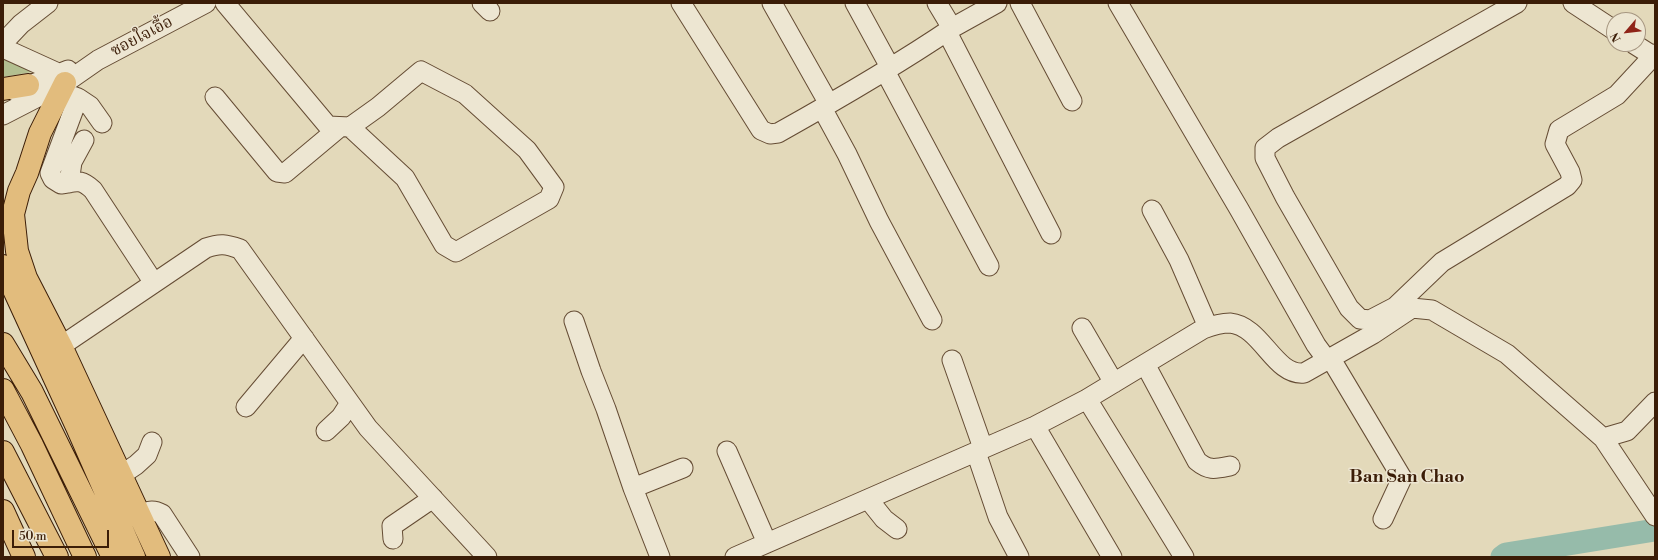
<!DOCTYPE html>
<html>
<head>
<meta charset="utf-8">
<style>
  body { margin:0 }
  #map { position:relative; width:1658px; height:560px; overflow:hidden; background:#e3d9ba; font-family:"Libre Bodoni",serif }
  canvas { display:block }
  .frame { position:absolute; inset:0; border:4px solid #3b1d07; pointer-events:none }
  .north { position:absolute; left:1606px; top:12px; width:40px; height:40px; box-sizing:border-box; background:#ede6d2; border:1px solid #a69681; border-radius:50%; rotate:242deg; font-size:11px; font-weight:700; line-height:16px; text-align:center; color:#3b1d07 }
  .north::after { content:''; display:block; margin:auto; width:14px; height:18px; background:#8f2418; clip-path:polygon(50% 0,100% 100%,50% 72%,0 100%) }
  .scale { position:absolute; left:12px; top:530px; width:97px; height:18px; box-sizing:border-box; border:2px solid #3b1d07; border-top:0; padding-left:5px; font-size:12px; line-height:14px; white-space:nowrap; color:#3b1d07; -webkit-text-stroke:3px #ede6d2; paint-order:stroke }
</style>
</head>
<body>
<div id="map">
<canvas width="1658" height="560"></canvas>
<div class="frame"></div>
<div class="north">N</div>
<div class="scale">50 m</div>
</div>
<script>
const ctx = document.querySelector('canvas').getContext('2d');
ctx.lineJoin = 'round';
function paint(path, color) { ctx.fillStyle = color; ctx.fill(path, 'evenodd'); }
function stroke(path, color, width, dash) { ctx.strokeStyle = color; ctx.lineWidth = width; ctx.lineCap = dash ? 'butt' : 'round'; ctx.setLineDash(dash || []); ctx.stroke(path); }
function drawText(font, color, halo, rows, align = 'center') {
  ctx.font = font + ' "Libre Bodoni","Noto Serif Thai",serif'; ctx.lineWidth = 3; ctx.setLineDash([]); ctx.textBaseline = 'middle'; ctx.strokeStyle = halo; ctx.fillStyle = color; for (const [text, x, y, turn = 0] of rows) {
    ctx.save(); ctx.translate(x, y); ctx.rotate((+turn || 0) * Math.PI / 180); ctx.textAlign = isNaN(turn) ? turn : align; if (halo) ctx.strokeText(text, 0, 0); ctx.fillText(text, 0, 0); ctx.restore();
  }
}
paint(new Path2D(`
  M3 56 32 72 3 77Z`), '#b3bf90');
stroke(new Path2D(`
  M1502 557 1506 554 1655 530`), '#96bbaa', 23);
const minor = new Path2D(`
  M225 3 328 126 350 127 405 178 444 245 456 252 549 199 554 187 527 150 465 94 421 71 378 107 350 127
  M482 3 490 11
  M681 3 761 130 770 134 778 133C837 100 896 66 952 28L937 3
  M772 3 829 104
  M855 3 890 67
  M1020 3 1072 101
  M1118 3 1239 209 1316 345 1327 360 1334 364 1402 478 1383 519
  M1517 3 1278 138 1265 148V158L1285 197 1349 308 1360 319 1370 320 1395 307 1442 262 1567 186 1572 180 1570 172 1555 144 1559 130 1617 95 1655 54
  M1573 3 1614 30
  M952 28 997 3
  M947 32 1051 234
  M3 43 21 24 48 3
  M1634 44 1653 56
  M3 48 58 73
  M885 71 989 266
  M15 91 68 70
  M61 92 78 98 50 173 53 179 61 184C76 182 80 178 93 190L154 283
  M215 97 277 172 285 173 340 127
  M78 98 90 106 102 123
  M822 108 847 154 879 221 932 320
  M3 115 65 83 98 60 206 3
  M69 183 72 162 84 140
  M1152 210 1179 260 1208 327
  M574 321 591 371 606 409 633 488 660 557
  M1082 328 1114 383
  M61 346 206 248C220 243 226 244 240 249L368 428 487 557
  M952 360 983 448
  M1145 364 1197 461C1209 471 1215 469 1230 466
  M1087 399 1184 557
  M246 407 304 338
  M1035 426 1112 557
  M326 431 341 417 350 403
  M1603 438 1655 516
  M727 451 767 543
  M976 452 998 517 1019 557
  M121 475 136 465 147 455 152 442
  M633 488 683 468
  M868 499 884 519 897 529
  M139 514C149 511 153 509 162 514L190 557
  M393 539 392 526 433 498
  M735 557 1035 426 1087 399 1203 329C1211 326 1221 323 1230 323 1262 326 1274 376 1304 373L1373 334 1412 308 1432 310 1507 354 1603 438 1627 431 1655 402`);
const major = new Path2D(`
  M65 83 40 133 27 173 19 191 13 214 17 251 26 278 61 346 159 557
  M3 89 28 85
  M3 266 77 427 134 557
  M3 344 32 392 113 557
  M3 390 32 445 85 557
  M3 452 57 557
  M3 511 24 557`);
stroke(minor, '#654c34', 21);
stroke(major, '#3b1d07', 24);
stroke(minor, '#ede6d2', 19);
stroke(major, '#e2bc7d', 22);
drawText('16px', '#3b1d07', '#ede6d2', [
  ["ซอยใจเอื้อ",142,37,-28]
]);
drawText('bold 18px', '#3b1d07', '#ede6d2', [
  ["Ban San Chao",1407,478]
]);
</script>
</body>
</html>
